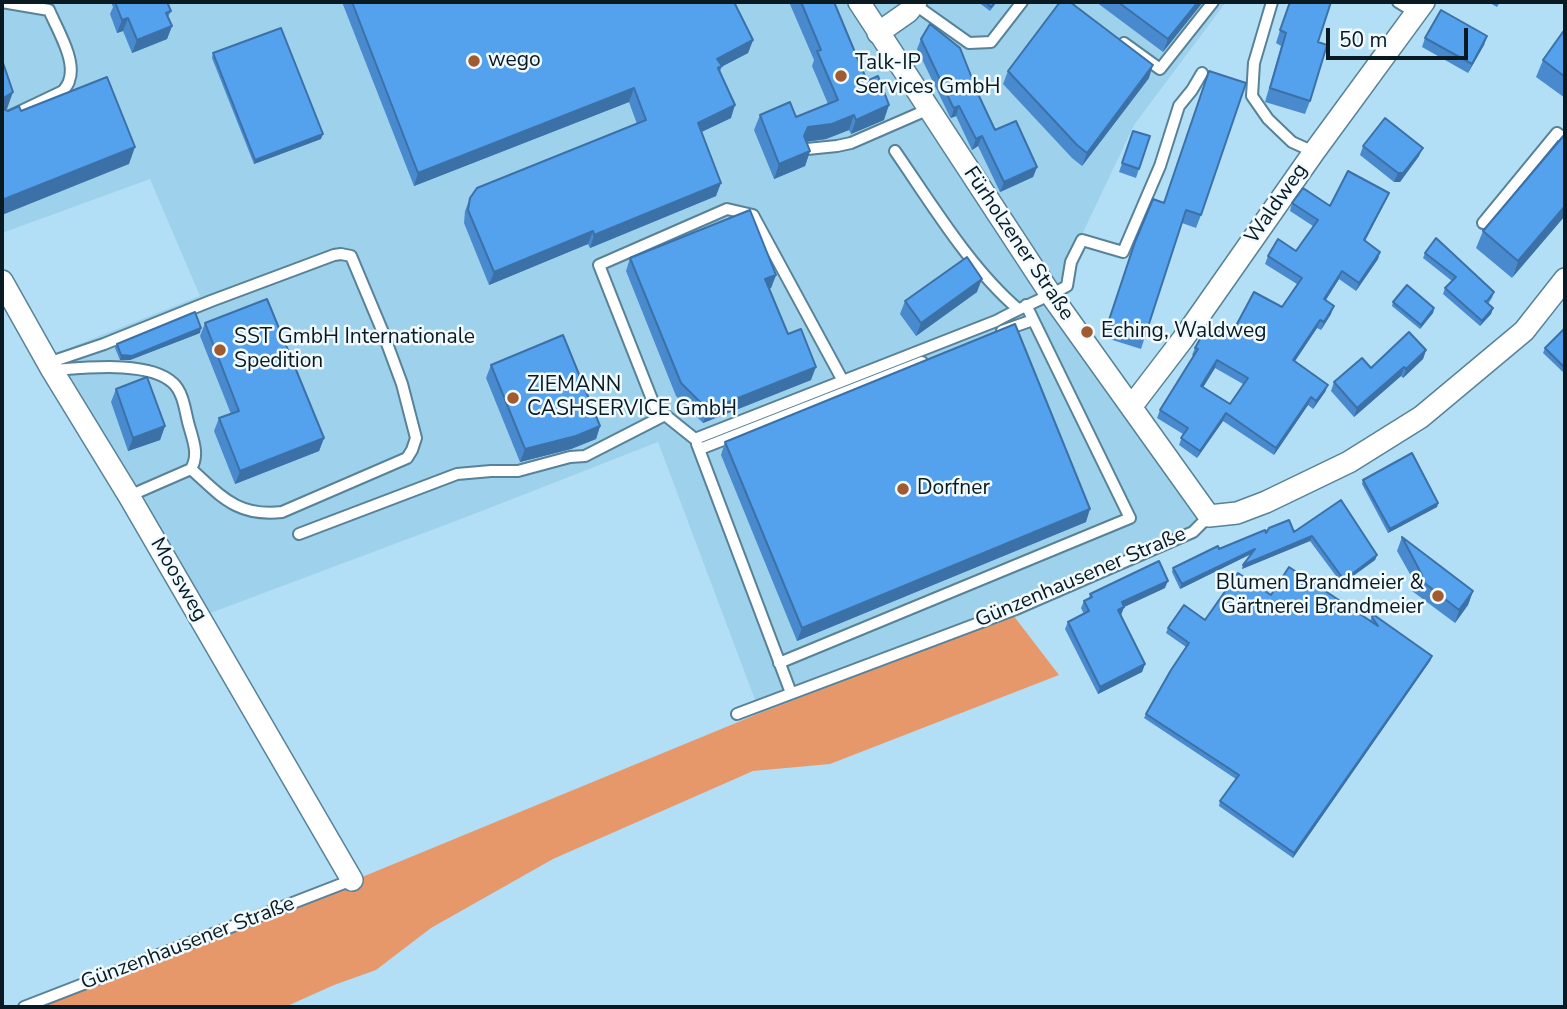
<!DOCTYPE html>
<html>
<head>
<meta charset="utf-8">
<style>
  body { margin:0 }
  #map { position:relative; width:1567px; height:1009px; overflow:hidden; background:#b2dff6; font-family:"Nunito Sans",sans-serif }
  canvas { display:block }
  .frame { position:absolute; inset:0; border:4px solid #091a22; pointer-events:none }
  .scale { position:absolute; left:1326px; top:28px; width:142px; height:32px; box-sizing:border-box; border:4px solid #091a22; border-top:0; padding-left:9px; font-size:21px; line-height:24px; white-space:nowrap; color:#091a22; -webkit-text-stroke:5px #f1fafe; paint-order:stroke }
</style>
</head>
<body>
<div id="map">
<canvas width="1567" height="1009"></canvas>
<div class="frame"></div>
<div class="scale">50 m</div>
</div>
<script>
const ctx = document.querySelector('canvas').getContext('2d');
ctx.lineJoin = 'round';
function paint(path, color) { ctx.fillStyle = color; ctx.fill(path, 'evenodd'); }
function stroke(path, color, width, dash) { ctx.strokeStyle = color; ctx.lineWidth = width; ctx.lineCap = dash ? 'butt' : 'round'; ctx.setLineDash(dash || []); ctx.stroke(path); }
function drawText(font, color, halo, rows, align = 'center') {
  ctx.font = font + ' "Nunito Sans",sans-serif'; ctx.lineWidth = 5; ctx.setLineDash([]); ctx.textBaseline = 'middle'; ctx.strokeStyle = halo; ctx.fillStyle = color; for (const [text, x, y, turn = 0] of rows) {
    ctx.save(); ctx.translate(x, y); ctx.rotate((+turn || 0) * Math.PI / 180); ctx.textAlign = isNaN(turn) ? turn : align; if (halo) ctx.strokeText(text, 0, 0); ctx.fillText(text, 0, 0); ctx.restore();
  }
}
paint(new Path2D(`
  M2 2H1226L1134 125 1048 306 1209 516 1013 615 760 713 658 442 469 516 189 621 39 360 200 296 150 179 2 233Z`), '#9ed1ec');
paint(new Path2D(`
  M1013 615 1059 675 830 764 753 771 553 859 431 928 376 970 334 985 285 1007H20L350 882 760 713Z`), '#e6986b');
const lane = new Path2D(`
  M2 2 49 10C57 29 77 61 69 81 69 83 64 90 63 91L2 120
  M1272 2 1254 63 1252 96 1268 119 1292 142 1314 152
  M1398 2 1416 13
  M914 4 969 43 991 42 1022 2
  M1124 43 1160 69 1213 2
  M807 149 837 146 851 143 929 109
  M895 151C931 203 970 268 1018 309
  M1483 223 1557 133 1565 139
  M1002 331 1033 320
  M48 363 104 344 211 301 334 255 341 254 351 256 382 330 402 384 416 438 412 450 407 458 282 512C237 517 221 496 191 469
  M52 370C83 368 149 360 173 383 183 392 185 410 188 422 192 438 200 454 191 469L129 496
  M843 381 753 215 727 209 599 265 655 407 695 439 996 321C1019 308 1044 299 1067 286L1071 262 1082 240 1123 252 1160 166 1179 106 1192 90 1202 73
  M697 444 791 693
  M700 449 922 362
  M299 534 457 474 491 471H518L570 457 585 456 665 415
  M779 663 1130 518 1026 305
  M737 714 1016 609 1193 532 1209 516
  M24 1007 352 880`);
const street = new Path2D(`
  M859 2 1051 295 1209 516 1237 513 1266 502 1349 462 1421 417 1524 331 1565 279
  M878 33 908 12 916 2
  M2 281 52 370 129 496 352 880
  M1131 407 1183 339 1314 152 1424 2`);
stroke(lane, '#588297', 14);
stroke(street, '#588297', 24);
stroke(lane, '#fff', 10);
stroke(street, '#fff', 21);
paint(new Path2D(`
  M111 2H167L171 11 168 17 172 26 167 39 132 53 123 31 117 33 110 14 113 7Z
  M342 2H734L753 40 748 53 721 67 720 72 731 118 701 132 716 196 590 248 588 244 489 285 464 223 465 211 470 198 637 124 629 102 414 186Z
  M789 2H834L884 120 851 134 849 130 826 139 806 142 810 151 805 166 774 179 754 130 760 115 796 117 828 104 812 66 814 60Z
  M978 2H997L990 11Z
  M1096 2H1203L1163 52Z
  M1289 2 1318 42 1310 101 1305 114 1265 102 1281 46 1276 43Z
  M1488 2H1500L1497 7Z
  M1565 29V98L1536 77 1543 60Z
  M1487 36 1484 45 1468 73 1422 47 1425 38Z
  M921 39 979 96 995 130 1037 167 1033 177 1000 192 978 146 972 150 956 116 951 118 950 117 917 49Z
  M213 53 321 139 254 164 212 58Z
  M1008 71 1149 78 1082 166 1072 158 1003 84Z
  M1133 131 1150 136 1136 178 1119 172Z
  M1565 134 1512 278 1476 248 1483 231Z
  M1363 146 1419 156 1400 182H1394L1360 155Z
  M1389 193 1386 200 1365 241 1380 252 1378 259 1356 291 1339 279 1326 300 1331 314 1321 330 1317 328 1295 361 1328 385 1325 392 1313 409 1308 405 1274 455 1223 421 1197 458 1179 445 1183 434 1157 418 1160 410 1194 356 1192 355 1195 348 1230 337 1282 307 1297 284 1265 264 1268 256 1296 251 1313 226 1290 211 1292 203 1330 206ZM1215 368 1243 384 1230 404 1203 387Z
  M1153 199 1201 215 1196 228 1182 223 1141 349 1103 337 1130 255Z
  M1425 253 1494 292 1492 298 1488 304 1493 308 1491 314 1480 326 1443 294 1445 288 1452 281 1423 258Z
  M630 258 776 275 771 288 769 289 788 334 811 380 703 423 676 396 626 271Z
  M977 292 916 336 900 314 905 301Z
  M1393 302 1434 308 1433 313 1420 329 1392 306Z
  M205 323 324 438 319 451 235 484 214 431 219 418 231 414 200 336Z
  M1565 328V374L1543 353 1545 348Z
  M200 333 130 360H120L115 348 117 344Z
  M1426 350 1423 359 1403 378 1401 376 1354 417 1331 391 1334 382Z
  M491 365 600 426 596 439 571 449 520 462 486 378Z
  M116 389 165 426 160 440 128 451 111 402Z
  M725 442 1086 522 797 641 721 455Z
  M1363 480 1438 503 1437 507 1388 533 1362 484Z
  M1341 500 1377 555 1375 560 1342 584 1310 541 1242 569 1251 554 1180 589 1172 572 1173 568 1219 549 1266 533 1294 532Z
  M1402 537 1473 591 1468 605 1455 623 1412 591 1415 583 1397 551Z
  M1165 588 1124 607 1121 615 1145 664 1142 672 1098 694 1065 629 1068 622 1084 614 1081 608 1084 601 1089 599 1090 594Z
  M1271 595 1370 621 1372 617 1432 656 1430 661 1293 858 1219 806 1220 801 1236 779 1144 718 1146 714 1186 647 1166 633 1168 628 1205 620Z`), '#488acd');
paint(new Path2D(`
  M1198 2H1203L1163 52 1168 39Z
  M128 18 123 31 117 33 122 20Z
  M172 26 167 39 132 53 137 40Z
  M1487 36 1484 45 1468 73 1472 64Z
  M753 40 748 53 721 67 717 80V59Z
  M1153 65 1149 78 1082 166 1087 153Z
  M634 88 629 102 414 186 418 173Z
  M13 92 7 109 2 112V99Z
  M735 105 731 118 693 136 698 123Z
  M889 105 884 120 851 134 856 120Z
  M959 106 956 116 951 118 954 108Z
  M854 115 849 130 826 139 803 142 804 136 808 127Z
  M323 134 321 139 254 164 255 160Z
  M982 136 978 146 972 150 976 139Z
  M135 147 129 164 2 215V200Z
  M1423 148 1419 156 1400 182H1394L1398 173Z
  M810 151 805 166 774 179 779 164Z
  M1037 167 1033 177 1000 192 1004 182Z
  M721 183 716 196 590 248 594 235Z
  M1389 193 1386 200 1361 248 1364 240Z
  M1565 206V216L1512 278 1518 261Z
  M593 231 588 244 489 285 494 272Z
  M1380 252 1378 259 1356 291 1359 283Z
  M1342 271 1339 279 1321 307 1324 299Z
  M776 275 771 288 760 292 765 279Z
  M982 279 977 292 916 336 921 323Z
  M1334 306 1331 314 1321 330 1324 322Z
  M1434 308 1433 313 1420 329 1421 325Z
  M1493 308 1491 314 1480 326 1482 321Z
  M1320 320 1317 328 1291 367 1293 360Z
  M201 328 200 333 130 360H120L121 355Z
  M1426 350 1423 359 1403 378 1406 369Z
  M1217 360 1215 368 1199 394 1201 386Z
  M816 367 811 380 703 423 708 410Z
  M1404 367 1401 376 1354 417 1357 408Z
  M1328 385 1325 392 1313 409 1316 401Z
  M1311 397 1308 405 1274 455 1276 448Z
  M1226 413 1223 421 1197 458 1200 451Z
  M165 426 160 440 128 451 133 438Z
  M600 426 596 439 571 449 520 462 525 449Z
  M324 438 319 451 235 484 240 471Z
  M1438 503 1437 507 1388 533 1390 529Z
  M1090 509 1086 522 797 641 802 628Z
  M1312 536 1310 541 1242 569 1243 565Z
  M1255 549 1253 553 1180 589 1182 584Z
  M1377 555 1375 560 1342 584 1344 580Z
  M1168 581 1165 588 1124 607 1121 615 1115 617 1122 602Z
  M1473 591 1468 605 1455 623 1459 610Z
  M1432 656 1430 661 1293 858 1294 853Z
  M1145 664 1142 672 1098 694 1100 687Z`), '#3b71a7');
const building = new Path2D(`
  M115 2H167L171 11 166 13 172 26 137 40 128 18 122 20Z
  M352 2H734L753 40 717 59 722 66 718 68 735 105 698 123 721 183 594 235 593 231 494 272 468 210 470 198 477 188 646 120 634 88 418 173Z
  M801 2H834L867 81 878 76 889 105 856 120 854 115 832 124 808 127 804 136 810 151 779 164 760 115 790 102 796 117 838 100 817 51 821 50Z
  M985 2H995L991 7Z
  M1060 2H1070L1153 65 1087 153 1077 145 1008 71Z
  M1118 2H1198L1168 39Z
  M1290 2H1331L1318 42 1327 45 1310 101 1270 88 1286 33 1280 30Z
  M1441 10 1487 36 1472 64 1425 38Z
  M930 24 960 48 979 96 995 130 1016 121 1037 167 1004 182 982 136 976 139 959 106 954 108 953 107 921 39Z
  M281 28 323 134 255 160 213 53Z
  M1565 29V77L1543 60Z
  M2 60 13 92 2 99Z
  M1209 71 1246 83 1201 215 1186 210 1145 336 1108 323 1135 242 1153 199 1164 203Z
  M107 77 135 147 2 200V107L3 109 8 111 19 106 21 111Z
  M1385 118 1423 148 1403 173H1398L1363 146Z
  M1133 131 1150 136 1139 169 1122 163Z
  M1565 134V206L1518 261 1483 231Z
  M1348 171 1389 193 1364 240 1380 252 1359 283 1342 271 1324 299 1334 306 1324 322 1320 320 1293 360 1328 385 1316 401 1311 397 1276 448 1226 413 1200 451 1181 438 1188 428 1160 410 1198 349 1195 348 1208 325 1230 337 1254 292 1282 307 1302 278 1268 256 1278 239 1296 251 1318 220 1292 203 1303 188 1330 206ZM1217 360 1248 378 1230 404 1201 386Z
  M750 210 776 275 765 279 788 334 801 329 816 367 708 410 681 383 630 258Z
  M1436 238 1494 292 1487 301H1485L1493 308 1482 321 1445 288 1456 277 1425 253Z
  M967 257 982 279 921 323 905 301Z
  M1407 285 1434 308 1421 325 1393 302Z
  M267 299 324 438 240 471 219 418 239 411 205 323Z
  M195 312 201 328 132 356 121 355 117 344Z
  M1015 324 1090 509 802 628 725 442Z
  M1565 328V368L1545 348Z
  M1409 332 1426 350 1406 369 1404 367 1357 408 1334 382 1362 358 1371 368Z
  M563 335 600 426 576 436 525 449 491 365Z
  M147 377 165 426 133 438 116 389Z
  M1412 453 1438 503 1390 529 1363 480Z
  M1341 500 1377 555 1344 580 1312 536 1243 565 1255 549 1182 584 1173 568 1218 546 1219 549 1265 530 1266 533 1269 528 1289 520 1294 532Z
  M1402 537 1473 591 1459 610 1417 577 1422 575Z
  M1159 561 1168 581 1122 602 1124 607 1118 610 1145 664 1100 687 1068 622 1089 611 1084 601 1092 597 1090 594Z
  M1289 567 1378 626 1372 617 1374 615 1432 656 1294 853 1220 801 1239 775 1146 714 1171 670 1189 643 1168 628 1184 605 1205 620 1238 573 1271 595Z`);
paint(building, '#54a1ee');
stroke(building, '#3b71a7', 2);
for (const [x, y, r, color] of [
  [474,61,7,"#a05b30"],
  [841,76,7,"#a05b30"],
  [1087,332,7,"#a05b30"],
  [220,350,7,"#a05b30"],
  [513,398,7,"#a05b30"],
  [903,489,7,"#a05b30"],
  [1438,596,7,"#a05b30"]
]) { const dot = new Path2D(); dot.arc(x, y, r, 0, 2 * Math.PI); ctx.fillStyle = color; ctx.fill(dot); stroke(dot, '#f1fafe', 2.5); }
drawText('21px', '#091a22', '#f1fafe', [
  ["wego",488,61],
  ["Talk-IP",855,64],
  ["Services GmbH",855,88],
  ["Eching, Waldweg",1101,332],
  ["SST GmbH Internationale",234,338],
  ["Spedition",234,362],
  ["ZIEMANN",527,386],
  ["CASHSERVICE GmbH",527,410],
  ["Dorfner",917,489],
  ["Blumen Brandmeier &",1424,584,"right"],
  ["Gärtnerei Brandmeier",1424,608,"right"]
], 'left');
drawText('21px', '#091a22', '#f1fafe', [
  ["Waldweg",1277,204,-55],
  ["Fürholzener Straße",1018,244,56],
  ["Günzenhausener Straße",1081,578,-23],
  ["Moosweg",178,580,60],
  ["Günzenhausener Straße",188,944,-21]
]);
</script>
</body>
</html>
